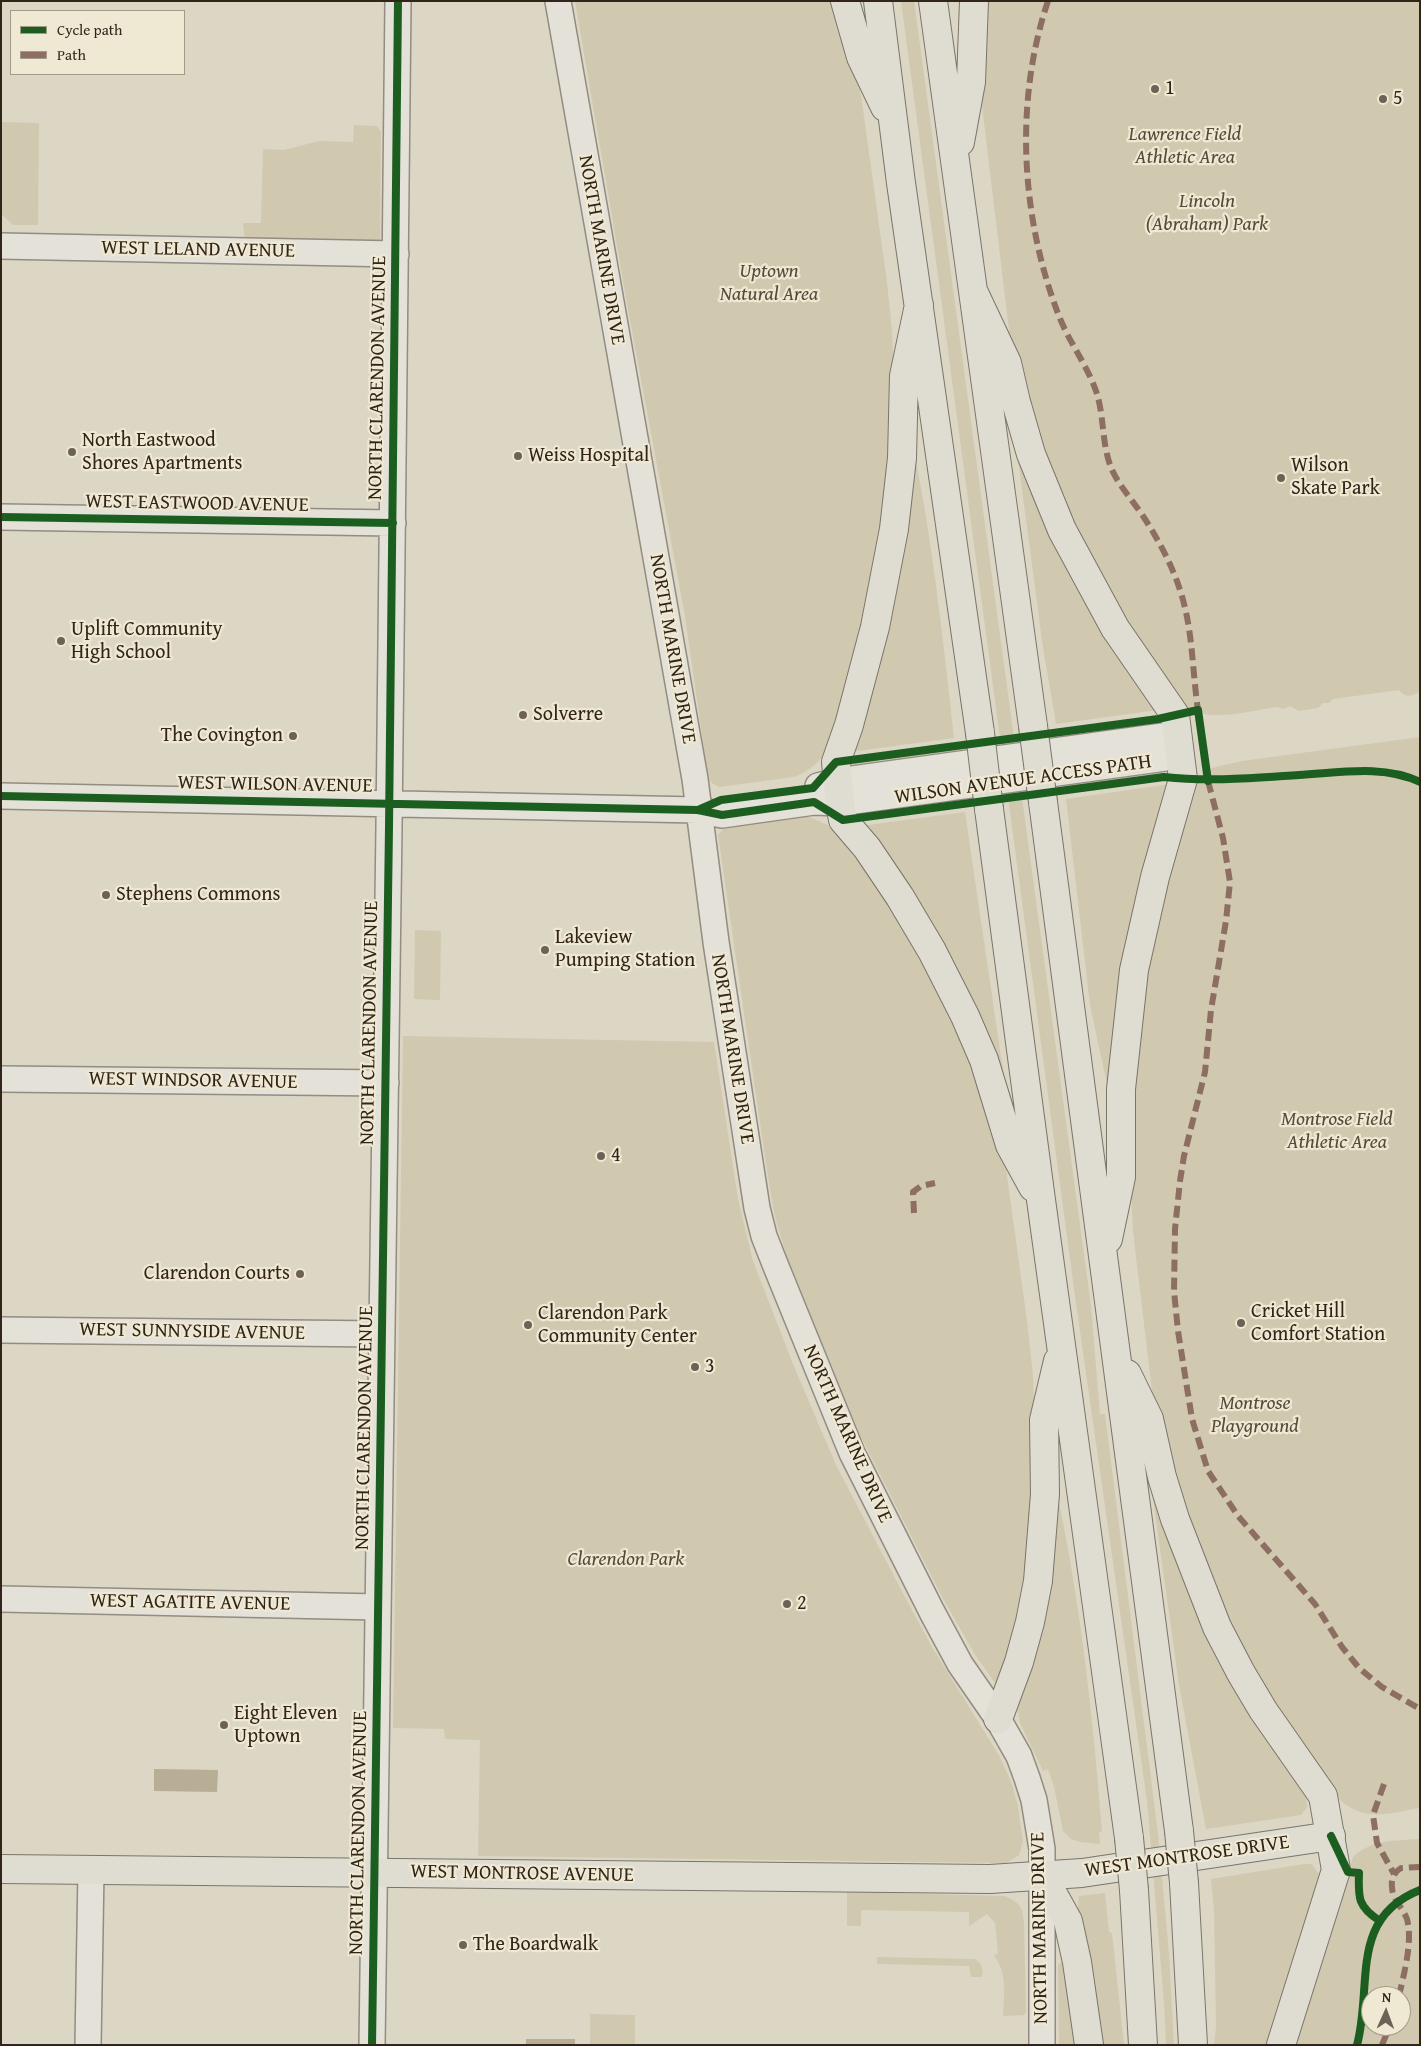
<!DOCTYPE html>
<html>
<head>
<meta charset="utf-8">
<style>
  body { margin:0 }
  #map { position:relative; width:1421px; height:2046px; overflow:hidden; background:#dcd6c4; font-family:"Gentium Book Plus",serif }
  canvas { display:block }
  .frame { position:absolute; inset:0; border:2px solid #312419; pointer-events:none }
  .legend { position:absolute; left:10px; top:10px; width:175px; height:65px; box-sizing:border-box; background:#efe8d2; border:1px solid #a39a88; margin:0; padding:6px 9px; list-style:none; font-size:15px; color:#312419 }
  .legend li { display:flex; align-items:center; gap:10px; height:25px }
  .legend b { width:25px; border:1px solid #a39a88 }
  .north { position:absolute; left:1361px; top:1986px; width:50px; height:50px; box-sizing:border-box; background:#efe8d2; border:1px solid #a39a88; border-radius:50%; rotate:2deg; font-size:14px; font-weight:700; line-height:20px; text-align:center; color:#312419 }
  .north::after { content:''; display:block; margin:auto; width:18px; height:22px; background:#6d6255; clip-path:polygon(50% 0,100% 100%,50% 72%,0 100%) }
</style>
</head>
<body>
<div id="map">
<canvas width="1421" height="2046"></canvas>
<div class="frame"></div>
<ul class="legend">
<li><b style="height:6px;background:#1b5e20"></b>Cycle path</li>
<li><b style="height:6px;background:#8d6e63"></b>Path</li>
</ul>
<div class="north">N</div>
</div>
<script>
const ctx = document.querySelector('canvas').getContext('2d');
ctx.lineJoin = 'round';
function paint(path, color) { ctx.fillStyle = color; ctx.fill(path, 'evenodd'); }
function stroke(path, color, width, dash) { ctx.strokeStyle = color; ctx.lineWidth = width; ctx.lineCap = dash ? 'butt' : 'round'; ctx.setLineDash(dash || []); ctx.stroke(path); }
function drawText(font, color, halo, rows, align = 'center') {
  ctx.font = font + ' "Gentium Book Plus",serif'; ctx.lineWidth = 4.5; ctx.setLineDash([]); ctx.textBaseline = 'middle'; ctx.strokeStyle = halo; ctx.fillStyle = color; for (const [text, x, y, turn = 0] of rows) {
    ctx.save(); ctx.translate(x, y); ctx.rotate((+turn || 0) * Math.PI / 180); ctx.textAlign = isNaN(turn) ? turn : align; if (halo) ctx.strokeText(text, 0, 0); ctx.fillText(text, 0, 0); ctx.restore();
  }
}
paint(new Path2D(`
  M575 1H836L854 58 862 102 887 282 892 331 894 378 891 459 874 584 830 747C820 761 811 771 794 777L719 787 712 783 708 778 685 616 627 304Z
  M901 1H914L1091 1306 1100 1414H1105L1158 1834 1169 1953 1174 2045H1166L1164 2002 1147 1801 1075 1296Z
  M982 1H1420V691C1412 697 1406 698 1399 690L1333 699 1329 703H1323L1318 708 1299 711 1290 706 1284 709 1277 707C1248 711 1211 723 1185 707L1123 621 1049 474 1011 347 980 89Z
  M1 122 39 123 38 225H13L1 214Z
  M354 125 377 126 381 132 380 244 245 241 243 223H261L263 149 284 150 319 141 353 142Z
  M1015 437 1158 710 1056 724 1043 648Z
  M913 446C933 543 943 640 954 738L850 752Z
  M1159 720 1158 724 1059 741 1058 733Z
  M1420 737V1808C1388 1813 1367 1823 1340 1800L1266 1697 1200 1561 1154 1408 1133 1231 1128 1142 1152 930 1194 784 1200 777 1212 768 1242 761Z
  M956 748 957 755 855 766 851 762Z
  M1159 770 1165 775 1065 788 1064 782Z
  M1170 784 1108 1089 1090 1005 1066 799Z
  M962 796 963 802 861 815 862 812Z
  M965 812 1006 1091 861 826Z
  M807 816 828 825 843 836 890 901 960 1029 1004 1154 1027 1321 1033 1375 1035 1440 1027 1591 997 1686 974 1653 941 1595 859 1433 787 1257 775 1217 768 1177 718 835 723 829 727 827Z
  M415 930 441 931 440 1000 414 999Z
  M403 1036 714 1042 738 1199 753 1261 793 1364 836 1465 906 1599 932 1647 1000 1757 1012 1784 1018 1807 1023 1841 1019 1855 1006 1863 478 1856 480 1740 445 1739 444 1729 393 1728Z
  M1151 1484 1312 1795 1306 1796 1307 1807 1301 1815 1206 1829 1179 1685Z
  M1057 1493C1081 1605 1093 1718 1102 1832H1099L1100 1844 1080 1842 1071 1839 1063 1831 1054 1787 1048 1769 1043 1771 1020 1723 1016 1700Z
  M1420 1839V2045H1291L1353 1857C1372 1839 1395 1841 1420 1839ZM1371 1996H1401V2026H1371Z
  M1304 1864H1312L1318 1873 1325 1872 1273 2045H1214L1216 2027 1214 1911 1211 1879Z
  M847 1892 1005 1896C1020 1903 1022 1906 1024 1922L1026 2012 1024 2015 1003 2016C1004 1996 1008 1973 994 1956L998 1953 995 1923 987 1914 969 1926V1912L861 1910V1926H847Z
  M1105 1893 1109 1932 1112 1933 1124 2045H1100L1078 1910 1079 1896Z
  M877 1957 975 1959 981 1964 983 1974 981 1977H971L969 1966 877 1964Z
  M1063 1961 1080 2045H1059L1058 1965Z
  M590 2014 635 2015V2045H590Z`), '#d1c8b0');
paint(new Path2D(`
  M154 1769 218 1770 217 1792 154 1791Z
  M526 2039H575V2045H526Z`), '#b8ae96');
const minor = new Path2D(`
  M558 1 695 779 716 942 757 1208 764 1236 775 1264 852 1453 932 1612 960 1664 998 1719 1019 1756 1027 1778 1034 1800 1042 1849V2045
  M1 246 396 254
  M1 517 393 523
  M818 786 838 781 1177 734
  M1 796 698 810 722 815 814 802 840 803 1180 756
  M1 1079 386 1083
  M1 1330 382 1334
  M1 1599 378 1607
  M88 2045 91 1871
  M372 2045 389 827 398 1`);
const major = new Path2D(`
  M1 1869 990 1879 1082 1873 1331 1836`);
const highway = new Path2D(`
  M845 1 861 57 885 107
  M878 1 901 183 980 733
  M933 1 1033 726
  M960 142 971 82 974 1
  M974 293 1007 363 1016 402 1031 454 1062 530 1115 628 1175 715 1183 779 1155 877 1134 970 1121 1089V1177L1108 1239
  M919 305 904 376 902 458 894 529 875 627 849 725 836 762 840 803 843 820 867 848 900 897 932 951 965 1016 984 1060 1010 1145 1033 1187
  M1043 802 1179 1831
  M989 809 1041 1200 1129 1838
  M1127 1374 1149 1419 1162 1477 1175 1519 1217 1627 1241 1673 1263 1710 1323 1796 1336 1870 1281 2045
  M998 1719 1019 1662 1030 1622 1038 1581 1045 1494 1044 1420 1058 1361
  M1043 1876 1068 1921 1077 1962 1089 2045
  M1184 1883 1193 2045
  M1134 1890 1143 2045`);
stroke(minor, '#928c81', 28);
stroke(major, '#7a756a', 30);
stroke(highway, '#7a756a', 30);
stroke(minor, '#e4e1d8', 25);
stroke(major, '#dfdcd2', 28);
stroke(highway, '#dfdcd2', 28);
const highwayBridge = new Path2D(`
  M1033 726 1043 802
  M980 733 989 809
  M1179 1831 1184 1883
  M1129 1838 1134 1890`);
stroke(highwayBridge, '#7a756a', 30, []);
stroke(highwayBridge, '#dfdcd2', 28);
stroke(new Path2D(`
  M1048 1C1014 102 1021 218 1059 316 1069 342 1087 365 1096 391 1105 417 1101 447 1113 472 1121 488 1133 501 1143 516 1158 539 1172 565 1180 590 1193 629 1192 669 1198 710
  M1208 781 1223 838 1230 882 1226 921 1211 1010 1205 1072 1184 1156 1180 1181 1175 1229 1174 1291 1178 1331 1192 1419 1208 1471 1238 1516 1315 1604 1342 1647 1359 1668 1382 1687 1420 1709
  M914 1213 913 1192 921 1186 935 1183
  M1384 1784 1373 1815 1377 1843 1394 1874
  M1399 1996C1404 1973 1413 1942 1407 1919 1403 1908 1392 1899 1392 1887 1391 1879 1394 1872 1401 1868L1420 1867
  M1382 2045 1390 2026`), '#8d6e63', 6, [12, 6]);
stroke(new Path2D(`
  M1 517 393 523
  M1 796 698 810 722 815 814 802 843 820 1164 777C1210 782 1253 778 1299 775 1338 773 1383 764 1420 782
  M698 810 721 800 813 788 836 762 1158 719 1198 710 1208 781
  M1331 1836 1348 1872 1359 1873C1358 1898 1358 1907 1380 1921
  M372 2045 389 827 398 1
  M1357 2045C1373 1987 1348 1918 1420 1890`), '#1b5e20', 8);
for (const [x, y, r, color] of [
  [1155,89,5,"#6d6255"],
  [1383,99,5,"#6d6255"],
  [72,452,5,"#6d6255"],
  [518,456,5,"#6d6255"],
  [1281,478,5,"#6d6255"],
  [61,641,5,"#6d6255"],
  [523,715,5,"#6d6255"],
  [293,736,5,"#6d6255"],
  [106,895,5,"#6d6255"],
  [545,950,5,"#6d6255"],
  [601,1156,5,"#6d6255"],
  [300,1274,5,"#6d6255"],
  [1241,1323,5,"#6d6255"],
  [528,1325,5,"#6d6255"],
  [695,1367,5,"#6d6255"],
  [787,1604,5,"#6d6255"],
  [224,1725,5,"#6d6255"],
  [463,1945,5,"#6d6255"]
]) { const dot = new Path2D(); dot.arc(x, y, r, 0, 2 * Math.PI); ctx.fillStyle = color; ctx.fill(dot); stroke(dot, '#efe8d2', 2); }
drawText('20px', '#312419', '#efe8d2', [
  ["1",1165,89],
  ["5",1393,99],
  ["North Eastwood",82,441],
  ["Shores Apartments",82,464],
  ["Weiss Hospital",528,456],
  ["Wilson",1291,466],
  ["Skate Park",1291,489],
  ["Uplift Community",71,630],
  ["High School",71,653],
  ["Solverre",533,715],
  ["The Covington",283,736,"right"],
  ["Stephens Commons",116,895],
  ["Lakeview",555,938],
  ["Pumping Station",555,961],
  ["4",611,1156],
  ["Clarendon Courts",290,1274,"right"],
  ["Cricket Hill",1251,1312],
  ["Comfort Station",1251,1335],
  ["Clarendon Park",538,1314],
  ["Community Center",538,1337],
  ["3",705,1367],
  ["2",797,1604],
  ["Eight Eleven",234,1714],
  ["Uptown",234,1737],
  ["The Boardwalk",473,1945]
], 'left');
drawText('italic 20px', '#574a3a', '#efe8d2', [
  ["Lawrence Field",1185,135],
  ["Athletic Area",1185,158],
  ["Lincoln",1207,202],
  ["(Abraham) Park",1207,225],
  ["Uptown",769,272],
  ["Natural Area",769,295],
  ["Montrose Field",1337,1120],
  ["Athletic Area",1337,1143],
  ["Montrose",1255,1404],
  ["Playground",1255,1427],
  ["Clarendon Park",626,1560]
]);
drawText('20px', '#312419', '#efe8d2', [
  ["WEST LELAND AVENUE",198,250,1],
  ["NORTH MARINE DRIVE",601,250,80],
  ["NORTH CLARENDON AVENUE",378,378,-89],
  ["WEST EASTWOOD AVENUE",197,504,1],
  ["NORTH MARINE DRIVE",672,649,80],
  ["WILSON AVENUE ACCESS PATH",1023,780,-8],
  ["WEST WILSON AVENUE",275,785,1],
  ["NORTH CLARENDON AVENUE",370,1023,-89],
  ["NORTH MARINE DRIVE",732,1049,81],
  ["WEST WINDSOR AVENUE",193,1081,1],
  ["WEST SUNNYSIDE AVENUE",192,1332,1],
  ["NORTH CLARENDON AVENUE",365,1428,-89],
  ["NORTH MARINE DRIVE",847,1434,66],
  ["WEST AGATITE AVENUE",190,1603,1],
  ["NORTH CLARENDON AVENUE",359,1833,-89],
  ["WEST MONTROSE DRIVE",1187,1857,-8],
  ["WEST MONTROSE AVENUE",522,1874,1],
  ["NORTH MARINE DRIVE",1040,1928,-91]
]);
</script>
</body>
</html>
